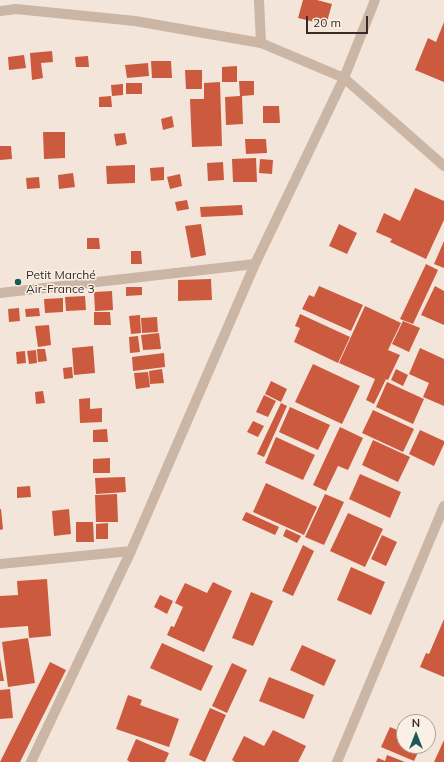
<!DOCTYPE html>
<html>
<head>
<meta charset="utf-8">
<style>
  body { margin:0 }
  #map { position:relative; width:444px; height:762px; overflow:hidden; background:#f3e5d9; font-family:Mulish,sans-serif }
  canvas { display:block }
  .north { position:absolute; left:396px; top:714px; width:40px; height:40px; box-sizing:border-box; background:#faf0e6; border:1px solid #aca199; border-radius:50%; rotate:0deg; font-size:11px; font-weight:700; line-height:16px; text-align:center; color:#362b26 }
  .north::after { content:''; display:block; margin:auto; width:14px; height:18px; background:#1a585a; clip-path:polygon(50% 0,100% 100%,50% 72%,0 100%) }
  .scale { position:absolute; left:306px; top:16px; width:62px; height:18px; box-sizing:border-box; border:2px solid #362b26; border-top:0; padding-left:5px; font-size:12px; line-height:14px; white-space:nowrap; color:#362b26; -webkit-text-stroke:3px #faf0e6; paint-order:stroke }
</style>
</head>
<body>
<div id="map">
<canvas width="444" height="762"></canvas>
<div class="north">N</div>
<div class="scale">20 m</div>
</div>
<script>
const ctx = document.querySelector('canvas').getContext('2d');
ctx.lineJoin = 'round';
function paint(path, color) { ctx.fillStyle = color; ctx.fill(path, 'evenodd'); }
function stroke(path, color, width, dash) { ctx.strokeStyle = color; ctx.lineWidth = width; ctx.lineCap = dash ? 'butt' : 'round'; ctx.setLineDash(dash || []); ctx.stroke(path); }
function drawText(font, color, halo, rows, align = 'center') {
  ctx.font = font + ' Mulish,sans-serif'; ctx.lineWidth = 3; ctx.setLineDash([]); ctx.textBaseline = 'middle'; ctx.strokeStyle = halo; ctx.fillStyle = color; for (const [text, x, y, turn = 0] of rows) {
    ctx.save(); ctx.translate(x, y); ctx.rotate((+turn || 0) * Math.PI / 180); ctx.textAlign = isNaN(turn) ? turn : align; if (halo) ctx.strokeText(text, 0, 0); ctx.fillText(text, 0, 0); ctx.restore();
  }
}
paint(new Path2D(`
  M303 0H317L332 4 326 25 298 18Z
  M444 22V82L415 70 428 38 436 42Z
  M52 51 53 62 41 63 43 78 32 80 30 53Z
  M24 55 26 68 9 70 8 57Z
  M88 56 89 67H76L75 57Z
  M151 61H171L172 78H152Z
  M148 63 149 76 127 78 125 65Z
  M237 66V82H222V67Z
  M185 70H202V89H186Z
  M239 81H254V95L242 96 243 124 226 125 225 97 240 96Z
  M220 82 222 146 192 147 190 99H204V83Z
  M126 83H142V94H126Z
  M123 84V95L112 96 111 85Z
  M111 96 112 107H99V97Z
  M263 106H279L280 123H263Z
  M172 116 174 127 163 130 161 119Z
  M43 132H65V158L44 159Z
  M125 133 127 144 116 146 114 134Z
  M245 139H266L267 153 246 154Z
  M0 146H11L12 159 0 160Z
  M256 158 257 182H233L232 159Z
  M260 159 273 160 272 174 259 173Z
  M223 162 224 180 208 181 207 163Z
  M135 165V183L107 184 106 166Z
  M164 167V180L151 181 150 168Z
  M73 173 75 187 59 189 58 175Z
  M180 174 182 186 170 189 167 177Z
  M39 177 40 188 27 189 26 178Z
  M415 188 444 201V220L426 259 390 242 392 239 376 232 384 213 400 221Z
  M187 200 189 209 177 211 175 202Z
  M242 205 243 215 201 217 200 207Z
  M201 224 206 255 191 258 185 226Z
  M339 224 357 233 347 254 329 246Z
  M87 238H99L100 249H87Z
  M444 241V268L434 264Z
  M131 251H141L142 264H131Z
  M426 264 438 270 413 324 400 319Z
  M211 279 212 300 178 301V280Z
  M319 286 363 305 351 331 302 309 309 295 314 297Z
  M435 286 444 291V325L421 315Z
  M126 287H142V295L126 296Z
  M112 291 113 310 95 311 94 292Z
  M85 296 86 310 66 311 65 297Z
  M63 298V312L45 313 44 299Z
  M365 306 401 323 388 350 400 355 388 380 386 379 374 404 366 400 375 379 339 363Z
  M19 308 20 321 9 322 8 309Z
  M39 308 40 316 26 317 25 309Z
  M94 312H110L111 325H94Z
  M300 314 350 337 338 363 294 342 300 328 295 326Z
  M140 315 141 333 131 334 129 316Z
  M157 317 158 332 142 333 141 318Z
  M403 321 420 328 409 352 392 344Z
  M49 325 51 345 38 347 35 326Z
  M159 333 161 349 143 350 141 335Z
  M138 336 140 352 130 353 129 337Z
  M93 346 95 373 74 375 72 348Z
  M420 348 444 359V406L423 397 429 383 409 374Z
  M37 349H45L47 361 38 362Z
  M36 350 37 363 29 364 27 351Z
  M25 351 26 363 17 364 16 352Z
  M164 353 165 367 133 371 132 357Z
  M313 364 360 386 342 424 295 402Z
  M72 367 73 378 64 379 63 368Z
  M162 369 164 383 150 384 149 371Z
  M396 369 408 375 403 386 391 380Z
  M148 372 150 387 136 389 134 373Z
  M271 381 287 389 281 402 265 394Z
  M387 382 424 399 413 424 376 407Z
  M43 391 45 403 36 404 35 392Z
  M264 395 276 401 268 417 256 412Z
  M90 398V409L102 408V422L80 423 79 399Z
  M281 403 287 406 264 457 257 454Z
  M290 407 330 425 318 450 279 432Z
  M373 410 414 429 403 452 362 433Z
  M253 421 264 426 258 437 247 432Z
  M340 427 363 438 348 470 338 466 326 491 313 485Z
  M107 429 108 442H93V430Z
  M420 430 444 441V444L434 466 409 454Z
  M276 437 315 455 303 480 265 463Z
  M373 440 410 457 398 482 362 465Z
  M110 458V473H93V459Z
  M360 474 401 492 390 518 349 499Z
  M125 477 126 492 96 494 95 478Z
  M266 483 317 507 304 535 253 512Z
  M30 486 31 497 17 498V487Z
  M117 494 118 522H96L95 495Z
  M325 494 344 502 324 545 305 537Z
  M0 509H1L3 529 0 530Z
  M69 509 71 534 54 536 52 511Z
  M246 512 279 527 275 535 242 520Z
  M348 513 383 529 365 567 330 551Z
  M76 522H93L94 542H76Z
  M108 523V539H96V524Z
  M286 529 301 536 297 543 283 536Z
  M382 535 397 542 386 566 371 559Z
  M303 545 314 551 293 596 282 591Z
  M351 567 385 582 371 615 337 600Z
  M47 579 51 636 29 638 28 626 0 628V596L18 595 17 581Z
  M213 582 232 591 204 652 167 635 171 626 174 627 183 607 175 603 185 583 207 593Z
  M251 592 273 601 253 646 232 638Z
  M160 595 173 601 167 614 154 607Z
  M444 619V677L420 667 426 653 429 654Z
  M28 638 35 683 8 687 2 642Z
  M162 643 213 666 201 691 150 668Z
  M302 645 336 660 324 686 290 670Z
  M0 658 4 681H0Z
  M50 662 66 670 20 762H0Z
  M232 663 247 670 227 713 212 706Z
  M269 677 314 695 304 719 259 701Z
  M10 689 13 718 0 719V690Z
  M128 695 142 700 140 705 179 719 169 747 116 729Z
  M210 708 226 715 205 762 189 755Z
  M399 723 404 725V746H421L414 761 381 747 390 727 397 730Z
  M273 730 306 746 298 762H235L232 760 244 736 264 746Z
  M136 739 169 753 165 762H130L127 760Z
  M444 740V762H434Z
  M387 755 405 762H376L378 758 385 761Z`), '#cc5a3e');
stroke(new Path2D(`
  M259 0 261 43
  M0 11 16 9 135 21 261 43 344 78 444 166
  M0 293 255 264
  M0 564 131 551
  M31 762 131 551 255 264 344 78 375 0
  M337 762 444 506`), '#cbb5a5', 10);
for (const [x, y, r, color] of [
  [18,282,4,"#1a585a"]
]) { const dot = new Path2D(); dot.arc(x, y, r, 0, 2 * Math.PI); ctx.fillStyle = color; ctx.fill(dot); stroke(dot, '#faf0e6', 1.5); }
drawText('12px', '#362b26', '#faf0e6', [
  ["Petit Marché",26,275],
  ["Air-France 3",26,289]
], 'left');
</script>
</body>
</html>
